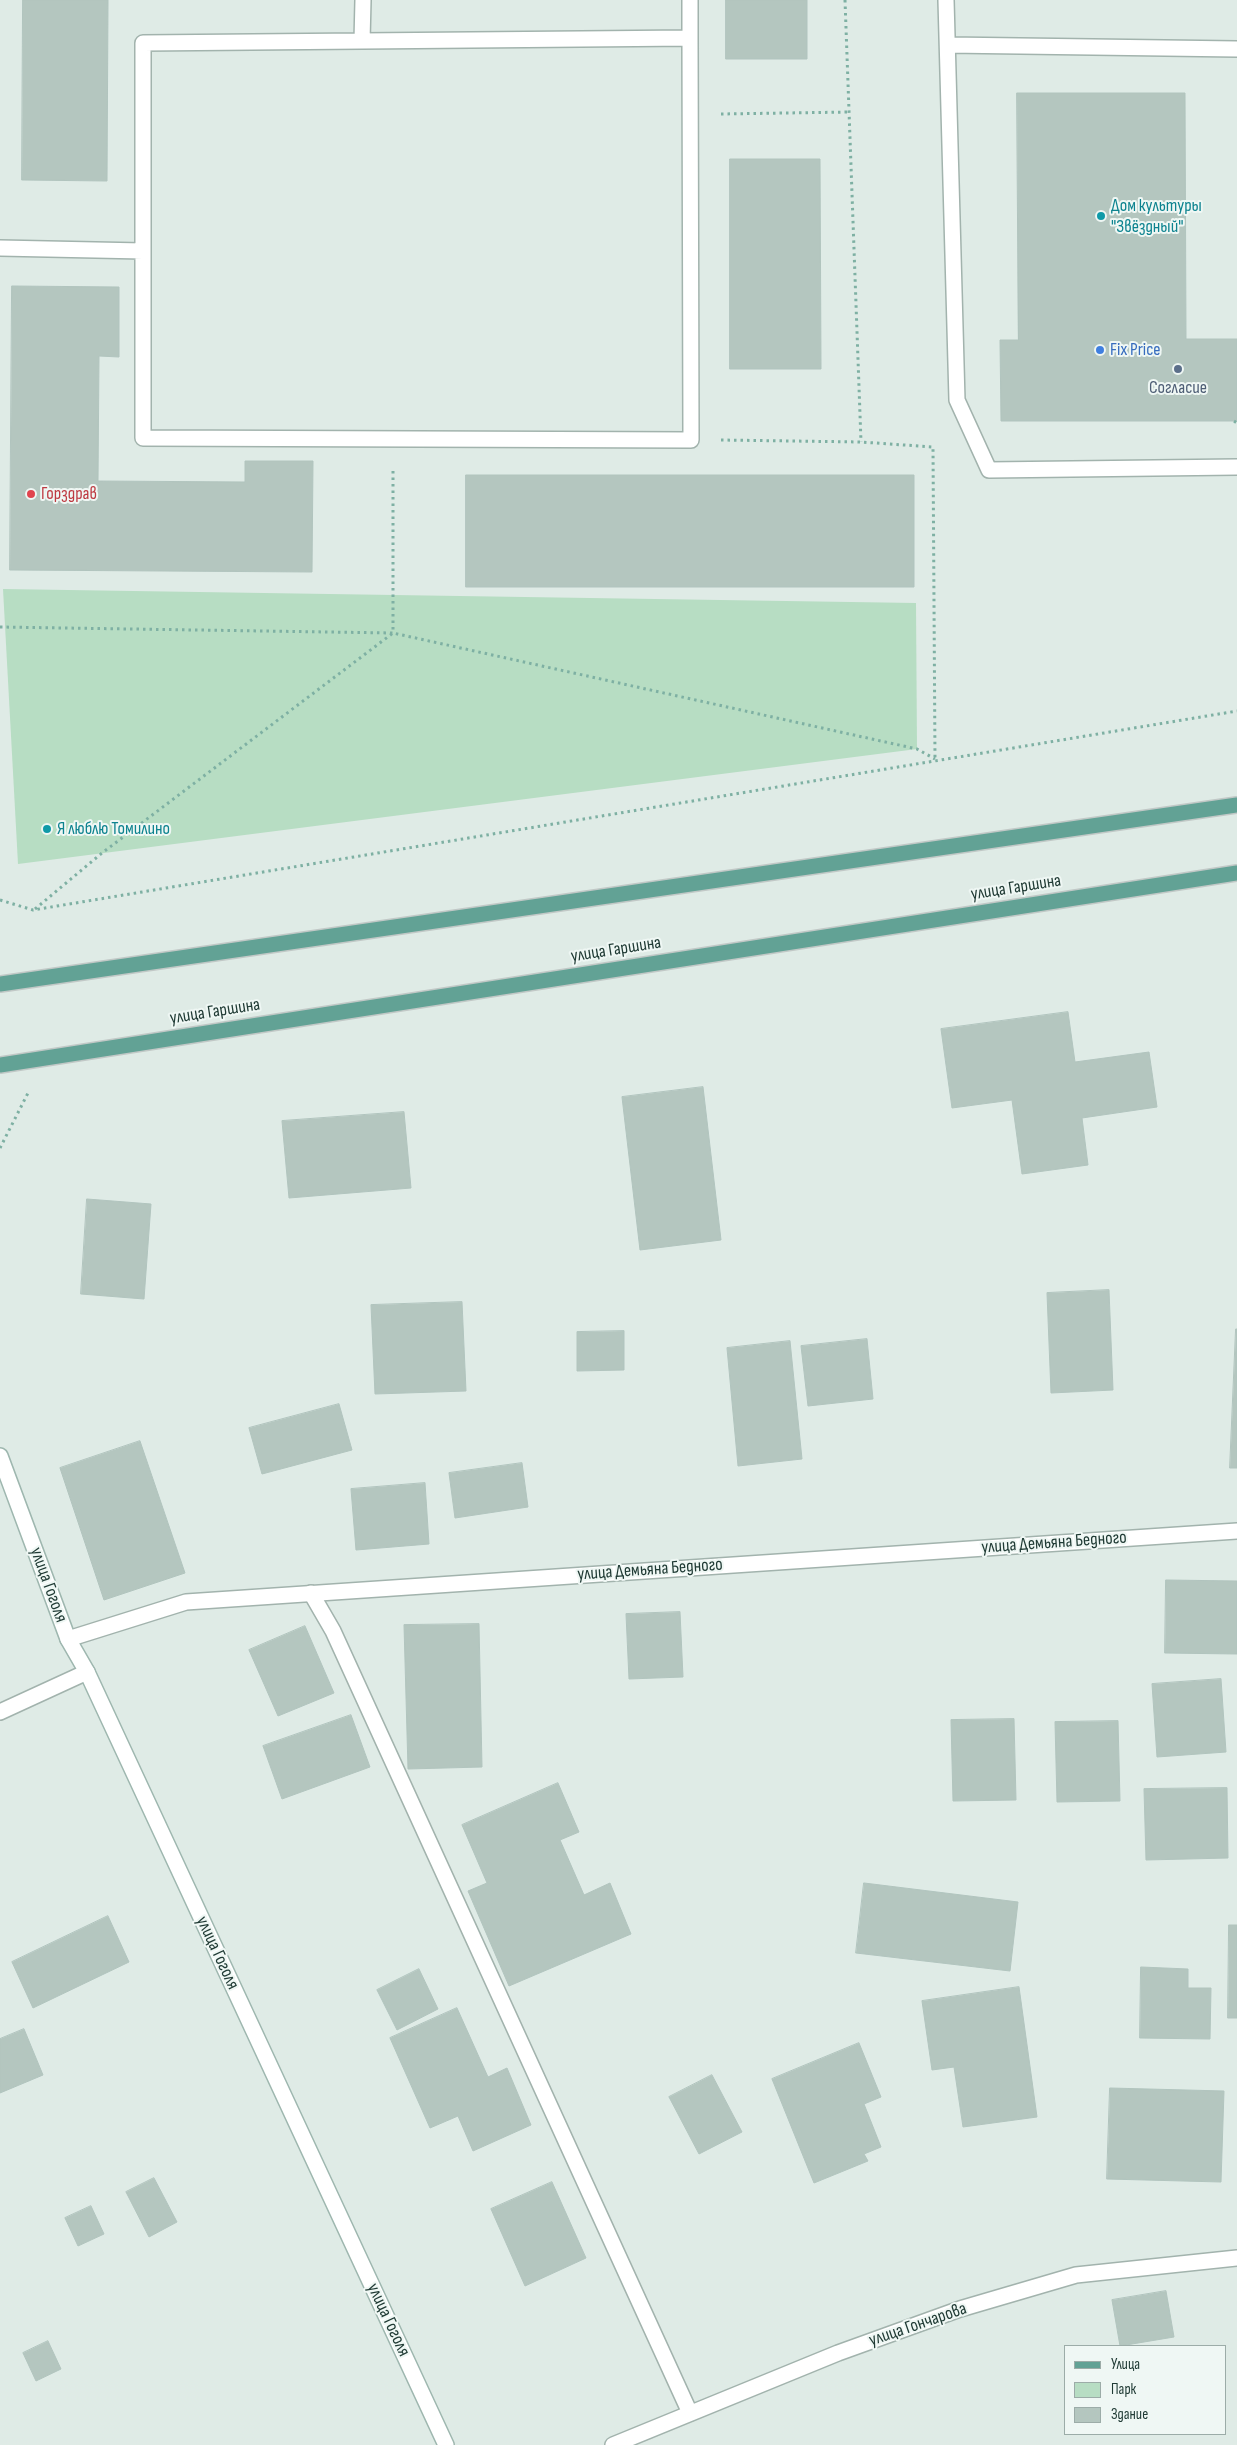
<!DOCTYPE html>
<html>
<head>
<meta charset="utf-8">
<style>
  body { margin:0 }
  #map { position:relative; width:1237px; height:2445px; overflow:hidden; background:#dfebe6; font-family:"Sofia Sans Condensed",sans-serif }
  canvas { display:block }
  .legend { position:absolute; left:1064px; top:2345px; width:162px; height:90px; box-sizing:border-box; background:#eff7f4; border:1px solid #9caca8; margin:0; padding:6px 9px; list-style:none; font-size:15px; color:#203b35 }
  .legend li { display:flex; align-items:center; gap:10px; height:25px }
  .legend b { width:25px; border:1px solid #9caca8 }
</style>
</head>
<body>
<div id="map">
<canvas width="1237" height="2445"></canvas>
<ul class="legend">
<li><b style="height:6px;background:#62a295"></b>Улица</li>
<li><b style="height:14px;background:#b7ddc3"></b>Парк</li>
<li><b style="height:14px;background:#b4c6bf"></b>Здание</li>
</ul>
</div>
<script>
const ctx = document.querySelector('canvas').getContext('2d');
ctx.lineJoin = 'round';
function paint(path, color) { ctx.fillStyle = color; ctx.fill(path, 'evenodd'); }
function stroke(path, color, width, dash) { ctx.strokeStyle = color; ctx.lineWidth = width; ctx.lineCap = dash ? 'butt' : 'round'; ctx.setLineDash(dash || []); ctx.stroke(path); }
function drawText(font, color, halo, rows, align = 'center') {
  ctx.font = font + ' "Sofia Sans Condensed",sans-serif'; ctx.lineWidth = 4; ctx.setLineDash([]); ctx.textBaseline = 'middle'; ctx.strokeStyle = halo; ctx.fillStyle = color; for (const [text, x, y, turn = 0] of rows) {
    ctx.save(); ctx.translate(x, y); ctx.rotate((+turn || 0) * Math.PI / 180); ctx.textAlign = isNaN(turn) ? turn : align; if (halo) ctx.strokeText(text, 0, 0); ctx.fillText(text, 0, 0); ctx.restore();
  }
}
paint(new Path2D(`
  M3 589 916 603 917 749 18 864Z`), '#b7ddc3');
const building = new Path2D(`
  M23 0H108L107 181 22 180Z
  M726 0H807V59H726Z
  M1017 93H1185L1186 339H1237V421H1001L1000 340H1018Z
  M730 159H820L821 369H730Z
  M12 286 119 287V357L99 356 98 481 245 482V461H313L312 572 10 570Z
  M466 475H914V587H466Z
  M1068 1012 1075 1062 1149 1052 1157 1107 1082 1118 1088 1165 1022 1174 1012 1100 952 1108 941 1029Z
  M703 1087 721 1240 640 1250 622 1097Z
  M404 1112 411 1188 289 1198 282 1121Z
  M87 1199 151 1204 144 1299 81 1294Z
  M1109 1290 1113 1390 1051 1393 1047 1293Z
  M462 1302 466 1391 375 1394 371 1305Z
  M1236 1329H1237V1468H1230Z
  M624 1331V1370L577 1371V1332Z
  M867 1339 873 1399 808 1406 801 1346Z
  M790 1341 802 1459 738 1466 727 1348Z
  M339 1404 352 1450 262 1474 249 1428Z
  M140 1441 185 1573 104 1600 60 1468Z
  M522 1463 528 1507 455 1518 449 1473Z
  M425 1483 429 1544 356 1550 351 1489Z
  M1166 1580 1237 1581V1654L1165 1653Z
  M680 1612 683 1677 629 1679 626 1614Z
  M479 1624 482 1767 408 1769 404 1625Z
  M305 1626 334 1693 278 1716 249 1650Z
  M1221 1679 1226 1752 1157 1757 1152 1684Z
  M351 1715 370 1767 282 1799 263 1746Z
  M1014 1719 1016 1800 953 1801 951 1720Z
  M1118 1721 1120 1801 1057 1802 1055 1722Z
  M558 1783 579 1832 560 1840 584 1895 610 1883 631 1934 509 1986 468 1891 487 1883 462 1825Z
  M1227 1788 1228 1858 1146 1860 1144 1789Z
  M864 1883 1018 1902 1010 1971 856 1953Z
  M108 1916 129 1962 33 2008 12 1962Z
  M1229 1925H1237V2018H1228Z
  M1141 1967 1188 1969V1988H1211L1210 2039 1140 2038Z
  M419 1969 438 2009 397 2030 377 1990Z
  M1019 1987 1037 2117 963 2127 954 2067 932 2070 922 2001Z
  M457 2008 488 2077 507 2068 531 2125 473 2151 458 2116 430 2128 390 2038Z
  M24 2029 43 2075 0 2093V2039Z
  M859 2043 881 2097 864 2104 881 2147 864 2154 868 2161 814 2183 772 2079Z
  M712 2075 742 2132 699 2154 669 2097Z
  M1110 2088 1224 2091 1221 2182 1107 2179Z
  M154 2178 177 2222 149 2237 126 2192Z
  M552 2182 586 2258 525 2286 491 2209Z
  M91 2206 104 2234 78 2246 65 2218Z
  M1166 2291 1174 2337 1120 2346 1112 2300Z
  M48 2341 61 2369 36 2381 23 2353Z`);
paint(building, '#b4c6bf');
stroke(building, '#b1c4be', 1);
const lane = new Path2D(`
  M946 0 957 400 989 470 1237 467
  M690 38V0
  M362 41 363 0
  M948 45 1237 49
  M0 248 143 251V438L691 440 690 38 143 43V251
  M311 1593 333 1631 690 2413`);
const street = new Path2D(`
  M68 1639 186 1602 1237 1531
  M0 1712 87 1672
  M613 2445 838 2353 960 2309 1076 2275 1237 2258`);
const secondary = new Path2D(`
  M0 1456 68 1639 87 1672 446 2445`);
const primary = new Path2D(`
  M0 984 1237 805
  M0 1065 1237 873`);
stroke(lane, '#a2b3ad', 18);
stroke(street, '#a2b3ad', 18);
stroke(secondary, '#9eb7af', 18);
stroke(primary, '#c1c8c6', 18);
stroke(new Path2D(`
  M845 0 861 442
  M721 114 849 112
  M1234 421 1237 423
  M721 440 861 442 933 447 935 759
  M0 627 393 633V469
  M0 900 33 910 1237 711
  M35 909 102 853 393 633 917 749 935 759
  M0 1148 28 1093`), '#7eb0a3', 3, [2.5, 4]);
stroke(lane, '#fff', 15);
stroke(street, '#fff', 15);
stroke(secondary, '#fff', 15);
stroke(primary, '#62a295', 15);
for (const [x, y, r, color] of [
  [1101,216,5,"#0f9aa8"],
  [1100,350,5,"#3f7fe0"],
  [1178,369,5,"#5c6f8a"],
  [31,494,5,"#e0444e"],
  [47,829,5,"#0f9aa8"]
]) { const dot = new Path2D(); dot.arc(x, y, r, 0, 2 * Math.PI); ctx.fillStyle = color; ctx.fill(dot); stroke(dot, '#eff7f4', 2); }
drawText('18px', '#0d838f', '#eff7f4', [
  ["Дом культуры",1111,206],
  ["\"Звёздный\"",1111,227],
  ["Я люблю Томилино",57,829]
], 'left');
drawText('18px', '#366cbe', '#eff7f4', [
  ["Fix Price",1110,350]
], 'left');
drawText('18px', '#4e5e75', '#eff7f4', [
  ["Согласие",1178,388]
]);
drawText('18px', '#be3a42', '#eff7f4', [
  ["Горздрав",41,494]
], 'left');
drawText('18px', '#203b35', '#eff7f4', [
  ["улица Гаршина",1016,888,-9],
  ["улица Гаршина",616,950,-9],
  ["улица Гаршина",215,1012,-9],
  ["улица Демьяна Бедного",1054,1543,-4],
  ["улица Демьяна Бедного",650,1570,-4],
  ["улица Гоголя",48,1585,70],
  ["улица Гоголя",217,1953,65],
  ["улица Гоголя",388,2320,65],
  ["улица Гончарова",918,2325,-19]
]);
</script>
</body>
</html>
